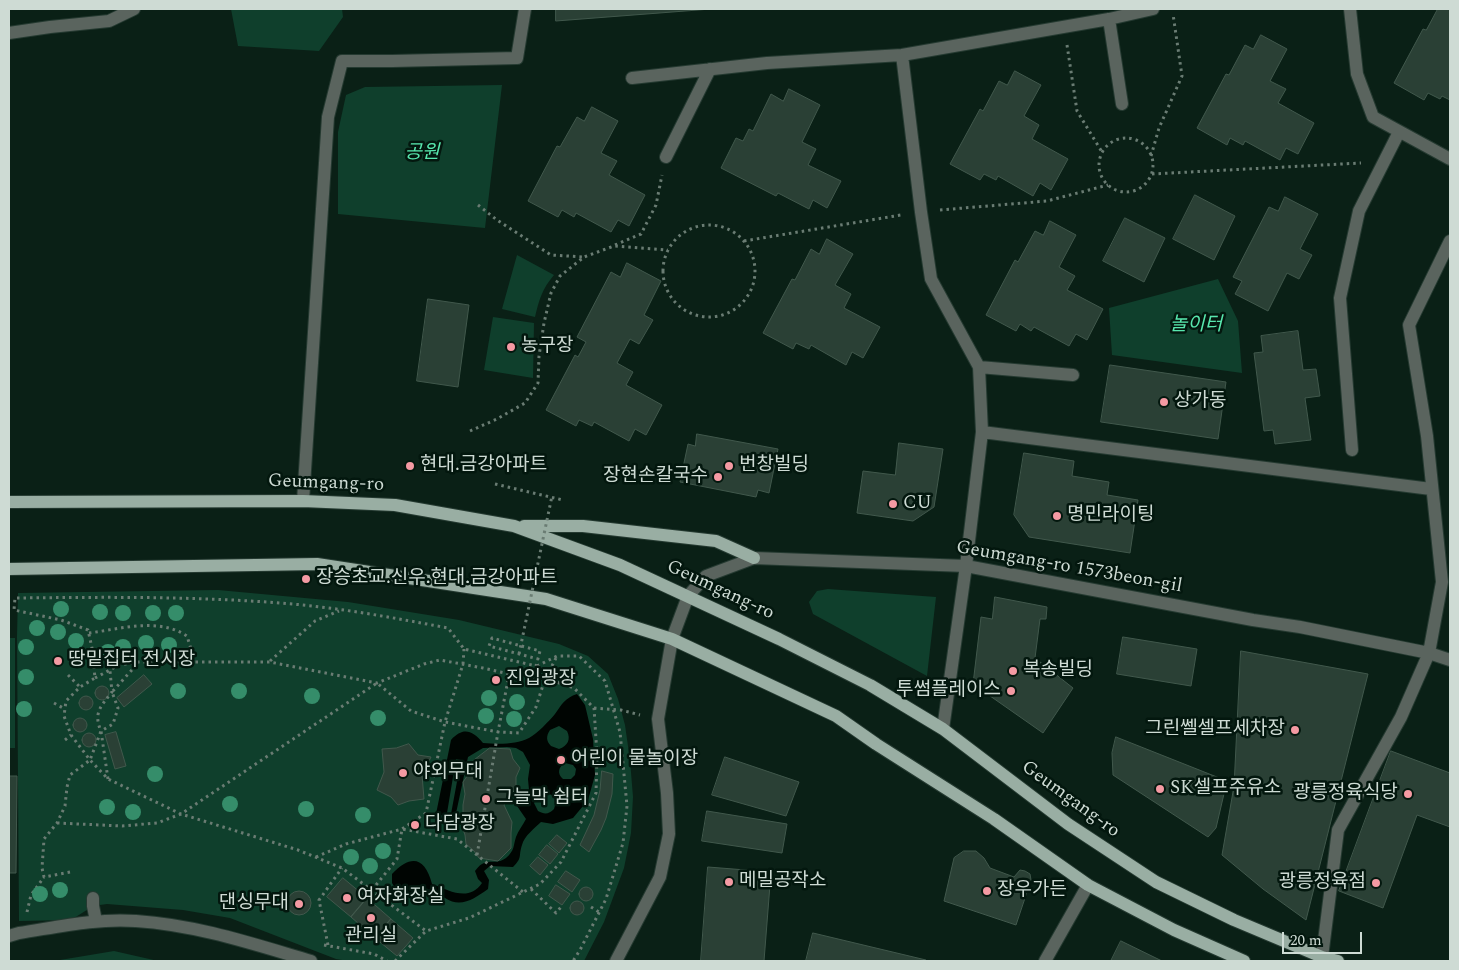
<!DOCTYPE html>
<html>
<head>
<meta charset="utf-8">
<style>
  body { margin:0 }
  #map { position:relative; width:1459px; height:970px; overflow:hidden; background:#0a2016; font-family:Spectral,serif }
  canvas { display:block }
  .frame { position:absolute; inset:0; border:10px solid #cedbd4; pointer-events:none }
  .scale { position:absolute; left:1282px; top:932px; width:80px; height:22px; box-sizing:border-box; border:2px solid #cedbd4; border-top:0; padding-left:6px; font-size:15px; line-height:18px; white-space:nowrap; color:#cedbd4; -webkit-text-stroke:4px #03170e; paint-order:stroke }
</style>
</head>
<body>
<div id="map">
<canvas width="1459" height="970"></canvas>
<div class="frame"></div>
<div class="scale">20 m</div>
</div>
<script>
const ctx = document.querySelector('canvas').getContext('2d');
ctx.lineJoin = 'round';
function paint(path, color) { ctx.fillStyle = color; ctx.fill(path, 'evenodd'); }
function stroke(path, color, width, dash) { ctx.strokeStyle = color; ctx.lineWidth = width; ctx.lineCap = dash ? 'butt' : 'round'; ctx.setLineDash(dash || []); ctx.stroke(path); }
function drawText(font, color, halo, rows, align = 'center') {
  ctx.font = font + ' Spectral,"Noto Sans KR",serif'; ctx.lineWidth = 5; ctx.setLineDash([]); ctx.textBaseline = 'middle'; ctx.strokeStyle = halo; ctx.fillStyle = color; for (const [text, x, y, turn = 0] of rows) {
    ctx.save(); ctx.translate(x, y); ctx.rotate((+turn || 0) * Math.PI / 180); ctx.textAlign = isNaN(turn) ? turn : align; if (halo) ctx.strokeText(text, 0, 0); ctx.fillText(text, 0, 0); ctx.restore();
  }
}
paint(new Path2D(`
  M231 9H342L343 17 319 51 238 46Z
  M502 85 485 228 338 214V132L346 95 365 87Z
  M517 255 554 275C542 289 539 300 535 317L502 309Z
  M1218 279 1238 321 1242 373 1112 355 1109 308Z
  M493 317 534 323 533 378 484 370Z
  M828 589 936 597 927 676 813 614 809 602 817 591Z
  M218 590 348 602 459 620 559 644 588 656 608 674 618 699 625 725 630 760 633 797 631 833 624 868 604 922 584 961H348L336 959 230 918 183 910 107 904 93 906 71 920 19 921 17 637 18 593Z
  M9 638H15V748H9Z
  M114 951 158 961H54Z`), '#0f3f2c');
paint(new Path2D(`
  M577 694 585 705 593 739 595 775 588 800 573 818 553 824 541 822C535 828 524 836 522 845 518 857 523 857 513 867L490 866 484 871 489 880 488 889C475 898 461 909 445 898 440 895 438 891 432 890 422 889 417 893 408 893 405 893 400 892 397 891L392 883V874C411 854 425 857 432 884 450 891 469 902 482 883L478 879 475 871C487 855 493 867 506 858 515 850 513 846 516 837 518 831 523 825 526 819L517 806 529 790 528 779 530 765 523 752 516 748 507 747 483 748 468 757 455 818 436 814 451 740C463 727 472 730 483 743 497 744 516 745 529 738 537 734 549 721 555 714 562 704 565 698 577 694ZM559 726 567 731C571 739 568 746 559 749L551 746C546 741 546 736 550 730ZM456 759 461 760 451 814 447 813ZM565 763 573 765 576 769 575 775 571 779H563C557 774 558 767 565 763ZM544 792 554 796 556 802 554 809C549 814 545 815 538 811L534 803 538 795Z`), '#000502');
const building = new Path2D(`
  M556 9H711L556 21Z
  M1438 9H1450V100L1442 96 1440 99 1428 93 1424 100 1394 83 1423 29 1426 30Z
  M1261 35 1287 49 1270 81 1286 89 1278 103 1314 123 1298 154 1286 148 1280 160 1245 141 1243 145 1230 138 1227 145 1197 128 1226 74 1229 75 1245 45 1253 49Z
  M1015 71 1041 85 1024 116 1039 125 1032 139 1068 159 1051 190 1040 183 1033 196 998 176 996 180 984 174 980 180 950 164 980 109 983 111 999 81 1007 85Z
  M789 89 820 105 802 142 816 149 808 165 841 181 827 208 813 200 809 209 778 193 776 196 721 168 736 138 743 141 749 129 753 131 771 94 783 101Z
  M592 107 618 121 601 153 617 161 609 175 645 195 629 226 618 220 611 232 576 213 574 217 562 210 558 217 528 201 557 146 560 147 577 117 584 121Z
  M1195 195 1235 216 1214 260 1173 239Z
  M1285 197 1318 214 1300 249 1312 255 1299 279 1287 273 1268 311 1235 294 1242 281 1233 277 1269 207 1278 211Z
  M1125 218 1165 238 1144 282 1103 261Z
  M1050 221 1076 235 1059 267 1075 276 1067 290 1103 309 1087 340 1076 334 1069 346 1034 327 1031 331 1020 324 1016 331 986 315 1015 260 1018 262 1035 231 1043 235Z
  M827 239 853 254 835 285 851 294 844 308 880 327 863 358 852 352 846 365 811 345 809 349 796 343 793 349 763 333 792 279 795 280 811 249 819 254Z
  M627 263 661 281 644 315 653 320 639 344 630 339 617 363 633 372 626 385 662 405 646 435 635 429 629 441 594 422 592 426 579 420 576 426 546 410 575 355 578 357 586 342 577 337 611 272 620 277Z
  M428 299 469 305 458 387 417 381Z
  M1298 331 1303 370 1316 369 1320 396 1305 398 1311 440 1275 444 1273 430 1264 431 1254 353 1263 352 1261 336Z
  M1110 365 1226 382 1218 439 1101 422Z
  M697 434 778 449 769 493 758 490 756 497 680 482 688 444 695 446Z
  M899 443 943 449 934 507 913 521 857 513 863 471 895 475Z
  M1024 453 1074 461 1072 476 1109 482 1107 495 1138 500 1130 553 1029 537 1014 515Z
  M995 597 1047 607 1046 619H1040L1035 658 1073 688 1043 733 973 684 981 617 992 619Z
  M1123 637 1197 649 1191 686 1117 674Z
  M1241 651 1368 674 1306 920 1263 889 1222 855 1234 786Z
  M144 675 152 684 124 707 117 698Z
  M95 693a7 7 0 1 1 14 0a7 7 0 1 1-14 0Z
  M79 703a7 7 0 1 1 14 0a7 7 0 1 1-14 0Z
  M73 725a7 7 0 1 1 14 0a7 7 0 1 1-14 0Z
  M116 732 126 766 115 769 105 735Z
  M82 740a7 7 0 1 1 14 0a7 7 0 1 1-14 0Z
  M1116 737 1227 781 1216 828 1208 837 1113 775 1112 753Z
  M409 744 418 755 431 757 422 775 424 799 409 801 398 805 391 797 377 790 384 772 382 749 396 748Z
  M490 748 510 749 513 759 520 768 516 777V788L504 805 512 822 511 833V848L498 861 479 858 474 851 466 844 465 835 460 821 463 814V805L465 794 463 782 470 772 473 761Z
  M1391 751 1450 773V827L1417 815 1383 908 1339 891Z
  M725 757 799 782 786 816 712 795Z
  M602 771 613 774 612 794 606 818 601 830 589 852 580 845 594 815 600 790Z
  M9 776H17L16 873H9Z
  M707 811 787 824 782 853 702 841Z
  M557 835 567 843 559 853 549 844Z
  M547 845 558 854 550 864 539 855Z
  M964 851H976L984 858 990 868 1014 877 1020 870 1025 871 1030 874 1031 880 1016 925 944 901 954 858Z
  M538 857 548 865 540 875 530 866Z
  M708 867 771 872 764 961H701Z
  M566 871 580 880 572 892 558 882Z
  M343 878 367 898 351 917 327 897Z
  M556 885 570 894 562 905 549 896Z
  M579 894a7 7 0 1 1 14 0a7 7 0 1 1-14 0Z
  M287 903a12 12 0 1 1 24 0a12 12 0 1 1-24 0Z
  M367 898 391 919 375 938 351 917Z
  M570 908a7 7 0 1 1 14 0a7 7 0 1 1-14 0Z
  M391 919 413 938 397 956 375 938Z
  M813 933 926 960V961H806Z
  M1121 941 1162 961H1111Z`);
paint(building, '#2a4035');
stroke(building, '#41584c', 1);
const minor = new Path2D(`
  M1350 9 1357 74 1373 117 1450 159
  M1109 19 1122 104
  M9 33 50 27 109 21 134 9
  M902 55 921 212 931 279 979 367 982 432 966 566 943 729
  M632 78 767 63 902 55 1109 19 1153 9
  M666 157 710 69
  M979 367 1073 375
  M982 432 1431 489
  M1352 450 1340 298 1359 211 1399 132
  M303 501 328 117 342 61H392L517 58 525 9
  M93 898V906L96 921
  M9 936 19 933C58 927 97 918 136 921 197 925 253 944 311 961
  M1322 957 1338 830 1401 717 1429 653 1442 582 1427 436 1409 325 1450 241
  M616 961 660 877 669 834 667 793 658 719 672 639 688 596 706 576 754 558 966 566 1253 620 1300 627 1429 653 1450 660
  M1045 961 1088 885`);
const major = new Path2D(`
  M9 502 303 501 395 505 514 526 620 565 779 639 870 685 943 729 1068 824 1156 882 1234 920 1322 957 1338 961
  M524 526H583L716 541 754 558
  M9 569 317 564 546 599 672 639 836 716 876 744 994 819 1088 885 1174 930 1244 961`);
stroke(minor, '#253a31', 14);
stroke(major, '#253a31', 14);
stroke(new Path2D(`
  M1067 45 1077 111 1102 152
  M1099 165a27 27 0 1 1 54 0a27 27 0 1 1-54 0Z
  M1151 156 1159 128 1182 76 1173 14
  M1152 174 1361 163
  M478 205 497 220 551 255 583 257
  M940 210 1047 201 1108 185
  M663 271a46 46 0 1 1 92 0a46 46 0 1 1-92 0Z
  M744 241 901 215
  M615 245 641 234 656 205 662 175
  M470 431 497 419 525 403 538 383 539 356 544 323 551 293 560 276 584 257 614 246 668 250
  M495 484 563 500
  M89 633C121 629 158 617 187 636L191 649 192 661
  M270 661 315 621 339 611
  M537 666 557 656H579L605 681 620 732 627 806 623 843 606 899 580 950 573 961
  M68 675 80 687
  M95 678 119 665 139 662H270L377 683 424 664 440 660 483 668 544 682H556L574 688 594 708 597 755 596 793 561 862 540 884 469 918 426 931 342 868 298 850 181 814 108 779 90 760 71 735 64 716 66 701 80 687 95 678 92 648 88 630 61 620 14 610 15 598C111 597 207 596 303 605 352 610 400 619 448 628L464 649 536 666 540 651 492 638 489 646 538 659
  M54 703 65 709
  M594 708 621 710 640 715
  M65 740 71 735
  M108 779 101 731 113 724 118 708 112 692 139 662
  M57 823 122 826 157 823 181 814 377 683 411 711 445 722 498 732 519 733 536 707 544 682 557 656
  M477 855 498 732 509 675
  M316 857 346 844 402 829 426 813 445 722 463 664 464 649
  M70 872 44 877 42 868 44 839 57 823 65 806 67 787 70 775 90 760 101 731C93 713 101 706 112 692L110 671
  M531 889 556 913 561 907
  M372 890 397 859 402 829 457 839 523 892
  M591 907 599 912
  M27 912 31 895 44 877
  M324 945 374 954 387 961
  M328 945 319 900 342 868
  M395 961 426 931`), '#6a7c73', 3, [2.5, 4]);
stroke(minor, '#5a645e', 12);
stroke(major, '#99aea3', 12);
stroke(new Path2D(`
  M519 654 552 496`), '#6a7c73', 3, [2.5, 4]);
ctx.fillStyle = '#358d6a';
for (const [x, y] of [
  [61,609],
  [100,612],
  [123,613],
  [153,613],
  [176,613],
  [37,628],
  [58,632],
  [76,641],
  [146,643],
  [169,645],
  [26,647],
  [123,647],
  [108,652],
  [26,677],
  [178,691],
  [239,691],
  [312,696],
  [489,698],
  [517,702],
  [24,709],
  [486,716],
  [378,718],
  [514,719],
  [155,774],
  [230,804],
  [107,807],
  [306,809],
  [133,812],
  [363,815],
  [383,851],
  [351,857],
  [370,866],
  [60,890],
  [40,894]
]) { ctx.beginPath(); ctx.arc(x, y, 8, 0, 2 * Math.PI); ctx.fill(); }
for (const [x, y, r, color] of [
  [511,347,5,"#f49aa3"],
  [1164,402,5,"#f49aa3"],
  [410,466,5,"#f49aa3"],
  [729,466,5,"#f49aa3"],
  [718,477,5,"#f49aa3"],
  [893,504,5,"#f49aa3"],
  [1057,516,5,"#f49aa3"],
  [306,579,5,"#f49aa3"],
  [58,661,5,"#f49aa3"],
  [1013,671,5,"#f49aa3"],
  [496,680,5,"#f49aa3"],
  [1011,691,5,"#f49aa3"],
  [1295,730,5,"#f49aa3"],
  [561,760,5,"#f49aa3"],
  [403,773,5,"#f49aa3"],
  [1160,789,5,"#f49aa3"],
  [1408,794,5,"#f49aa3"],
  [486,799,5,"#f49aa3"],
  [415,825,5,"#f49aa3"],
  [729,882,5,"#f49aa3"],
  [1376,883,5,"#f49aa3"],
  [987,891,5,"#f49aa3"],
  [347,898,5,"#f49aa3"],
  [299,904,5,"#f49aa3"],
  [371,918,5,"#f49aa3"]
]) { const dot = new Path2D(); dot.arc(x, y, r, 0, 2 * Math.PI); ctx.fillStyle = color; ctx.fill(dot); stroke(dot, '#03170e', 2); }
drawText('italic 19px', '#58e7ae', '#03170e', [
  ["공원",422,154],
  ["놀이터",1196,326]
]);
drawText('19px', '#cedbd4', '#03170e', [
  ["농구장",521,347],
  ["상가동",1174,402],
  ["현대.금강아파트",420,466],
  ["번창빌딩",739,466],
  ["장현손칼국수",708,477,"right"],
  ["CU",903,504],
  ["명민라이팅",1067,516],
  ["장승초교.신우.현대.금강아파트",316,579],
  ["땅밑집터 전시장",68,661],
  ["복송빌딩",1023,671],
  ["진입광장",506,680],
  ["투썸플레이스",1001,691,"right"],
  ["그린쎌셀프세차장",1285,730,"right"],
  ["어린이 물놀이장",571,760],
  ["야외무대",413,773],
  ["SK셀프주유소",1170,789],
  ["광릉정육식당",1398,794,"right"],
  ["그늘막 쉼터",496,799],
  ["다담광장",425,825],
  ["메밀공작소",739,882],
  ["광릉정육점",1366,883,"right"],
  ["장우가든",997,891],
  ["여자화장실",357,898],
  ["댄싱무대",289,904,"right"],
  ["관리실",371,937,"center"]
], 'left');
drawText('19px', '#cedbd4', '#03170e', [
  ["Geumgang-ro",326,484,2],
  ["Geumgang-ro 1573beon-gil",1069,568,10],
  ["Geumgang-ro",720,591,25],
  ["Geumgang-ro",1070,800,36]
]);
</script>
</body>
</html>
